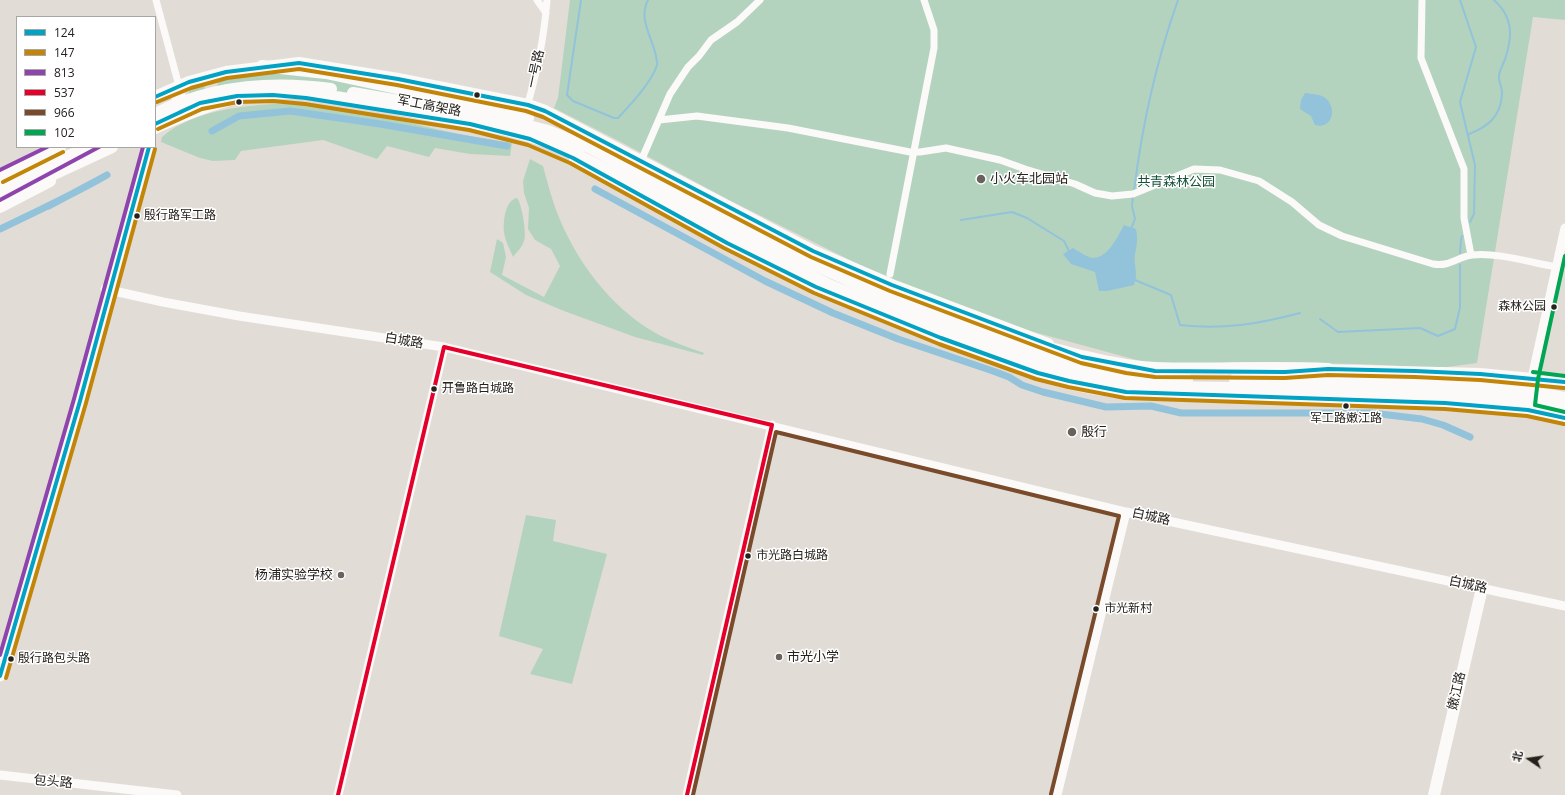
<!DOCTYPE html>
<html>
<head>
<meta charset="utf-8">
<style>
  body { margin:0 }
  #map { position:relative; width:1565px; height:795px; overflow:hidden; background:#e2dcd6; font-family:"Open Sans","Noto Sans SC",sans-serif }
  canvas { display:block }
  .legend { position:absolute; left:16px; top:16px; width:140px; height:132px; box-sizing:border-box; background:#fff; border:1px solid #a8a6a5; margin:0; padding:5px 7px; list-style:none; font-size:12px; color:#26211d }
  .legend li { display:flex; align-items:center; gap:8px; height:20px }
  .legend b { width:20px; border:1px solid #a8a6a5 }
  .north { position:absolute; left:1509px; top:739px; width:40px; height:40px; -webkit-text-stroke:3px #fff; paint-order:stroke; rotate:283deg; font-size:11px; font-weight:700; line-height:16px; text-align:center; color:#26211d }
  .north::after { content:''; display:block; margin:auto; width:14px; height:18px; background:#26211d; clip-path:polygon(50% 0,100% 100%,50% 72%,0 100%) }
</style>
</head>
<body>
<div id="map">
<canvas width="1565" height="795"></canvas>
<ul class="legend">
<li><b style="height:5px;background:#02a2c5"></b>124</li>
<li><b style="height:5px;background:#c38507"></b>147</li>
<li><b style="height:5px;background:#8e44ad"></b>813</li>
<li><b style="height:5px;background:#e4002b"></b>537</li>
<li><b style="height:5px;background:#7a4b2a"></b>966</li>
<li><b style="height:5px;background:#00a651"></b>102</li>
</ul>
<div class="north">北</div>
</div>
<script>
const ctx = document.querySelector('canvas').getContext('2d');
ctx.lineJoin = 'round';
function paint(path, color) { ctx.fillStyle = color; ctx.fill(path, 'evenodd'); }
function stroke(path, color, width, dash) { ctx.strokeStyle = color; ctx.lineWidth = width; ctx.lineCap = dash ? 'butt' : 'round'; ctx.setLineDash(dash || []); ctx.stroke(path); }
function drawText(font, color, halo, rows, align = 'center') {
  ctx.font = font + ' "Open Sans","Noto Sans SC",sans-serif'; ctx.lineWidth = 3; ctx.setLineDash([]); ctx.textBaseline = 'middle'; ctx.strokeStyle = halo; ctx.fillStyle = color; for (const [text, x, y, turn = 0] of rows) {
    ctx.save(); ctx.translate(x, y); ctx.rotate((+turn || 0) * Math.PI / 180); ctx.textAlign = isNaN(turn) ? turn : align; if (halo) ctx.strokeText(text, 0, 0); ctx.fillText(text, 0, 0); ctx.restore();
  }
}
paint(new Path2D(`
  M570 0H1565V20L1533 17 1477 363 1440 368 1360 364 1241 362 1155 365 1030 331 884 277 729 200 619 141 554 108 558 98Z
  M305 70 509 106 217 87 219 79 265 72Z
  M204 83 205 90 188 95 190 88Z
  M285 103C340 104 392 119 445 131 467 136 489 139 512 143L510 156 470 154 435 148 429 157 387 146 377 159 323 140 241 151 235 160 213 161 200 158 161 142 162 137C195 109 244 106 285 103Z
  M530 159 543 166C547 181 551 196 556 210 575 260 611 309 659 335 673 342 689 348 704 353L703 355 635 337 564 311 526 295 490 272 497 239 503 243 506 257 502 275 544 297 560 266 551 249 535 240 528 229 529 208 524 193 523 181Z
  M517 198C522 203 527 236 524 241 522 247 517 252 513 257 510 249 505 241 504 232 503 222 505 200 517 198Z
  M526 515 556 520 553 541 607 554 572 684 530 674 543 649 499 636Z`), '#b3d3bf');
paint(new Path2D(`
  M1305 93C1311 94 1319 94 1324 97 1338 106 1333 130 1315 125L1311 116 1300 109 1301 100Z
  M1124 225 1136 229C1138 239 1137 244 1135 254 1133 265 1139 271 1134 285L1107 291H1099L1095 272 1071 264 1063 254 1073 248C1078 251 1084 255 1089 257 1106 263 1118 236 1124 225Z`), '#92c3da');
stroke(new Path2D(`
  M581 0 567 95 573 101 614 118H618C630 105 652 82 657 65 658 63 656 59 656 56 652 37 638 19 648 0
  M1460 0 1476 47 1460 102 1475 165 1474 214 1470 222
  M1469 134C1487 127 1501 117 1502 94 1503 88 1498 82 1499 76 1499 70 1505 62 1506 56 1513 34 1512 16 1494 0
  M1134 191C1142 126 1156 62 1178 0
  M961 220 1012 212 1027 218 1064 241 1069 251
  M1131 229 1135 219 1132 206 1133 195
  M1460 253 1461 240 1462 236
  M1135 280 1171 295 1180 325C1222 330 1259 324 1300 313
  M1320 319 1338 332 1420 328 1438 336 1455 329 1460 307V265`), '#92c3da', 2);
stroke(new Path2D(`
  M212 131 239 116 290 111 380 124 507 146
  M595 189 765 281 833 313 898 339 993 371 1009 377 1022 385 1043 392 1106 407 1151 406 1181 413H1372L1422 419 1443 425 1470 437
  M0 229C36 212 72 195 107 175L49 206`), '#92c3da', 7);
stroke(new Path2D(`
  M156 0 179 86
  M537 0 546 13
  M1422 0 1421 58 1464 169V218L1471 255
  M523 120C535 82 544 40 547 0
  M659 120 697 116 788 128 910 152H920L946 148 1000 160 1025 169 1075 184 1095 193 1112 196 1133 194 1194 169 1220 170 1259 181 1292 202 1319 225 1342 236 1433 264C1450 267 1457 257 1472 255 1497 252 1532 263 1557 267
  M641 161 670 94 688 67 699 56 711 40 737 22 760 0
  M890 274 934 48V30L924 0`), '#fbfaf9', 7);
stroke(new Path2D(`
  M105 289 163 302 239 316 444 347 1126 512 1565 606
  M1529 398 1532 378 1565 228
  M0 775 177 795
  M338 795 444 347
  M687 795 772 425
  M1057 795 1126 512`), '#fbfaf9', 9);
stroke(new Path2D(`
  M0 676 80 401 149 147`), '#fbfaf9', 11);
stroke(new Path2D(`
  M155 97 189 82 226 72 299 63 398 79 528 105 545 111 813 251 892 285 1048 344
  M155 123C168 113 182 105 179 86
  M575 159 727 243 816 287 941 338 1031 370
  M0 177 60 147
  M0 207 50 181
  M1319 370 1480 374 1565 382
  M1160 394 1445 403 1528 410 1565 418
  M1434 795 1482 588`), '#fbfaf9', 12);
stroke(new Path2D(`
  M262 66 326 73 508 112 528 118
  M353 93 502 119 548 131 589 147 736 226 833 273 905 305 1066 363 1126 376 1187 380
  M155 114C210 86 271 81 331 89
  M155 128C193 111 232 95 274 93 321 91 369 103 415 112 466 122 518 129 566 149L829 285 926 325 1048 369 1084 378 1119 384 1160 387 1311 389 1463 395 1538 403 1565 409
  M0 189 88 147
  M0 199 112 147
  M1026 343C1068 351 1111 366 1155 368 1212 370 1270 366 1328 369
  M1020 367C1068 387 1119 395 1170 395
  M1235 380C1345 380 1457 376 1565 398`), '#fbfaf9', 12);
stroke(new Path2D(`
  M155 97 189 82 226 72 299 63 398 79 528 105 545 111 813 251 892 285 1082 357 1155 371 1285 372 1328 369 1415 371 1480 374 1565 382
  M155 124 200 103 237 96 273 95 306 98 470 124 530 139 573 158 727 243 816 287 941 338 1038 373 1069 381 1126 392 1445 403 1528 410 1565 418
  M0 676 80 401 149 147`), '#02a2c5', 4);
stroke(new Path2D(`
  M157 102 191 88 227 78 299 69 397 85 526 111 543 117 811 257 890 291 1081 363 1126 373 1155 377 1285 378 1328 375 1415 377 1480 380 1564 388
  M158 129 202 109 238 102 273 101 305 104 469 130 528 145 570 163 724 248 814 293 939 344 1036 379 1068 387 1125 398 1445 409 1527 416 1564 424
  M3 182 63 152
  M6 678 86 403 155 149`), '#c38507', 4);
stroke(new Path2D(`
  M0 170 47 147
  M0 200 99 147
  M0 655 74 399 143 147`), '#8e44ad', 4);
stroke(new Path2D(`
  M338 795 444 347 772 425 687 795`), '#e4002b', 4);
stroke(new Path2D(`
  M693 795 776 432 1119 516 1051 794`), '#7a4b2a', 4);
stroke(new Path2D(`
  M1565 256 1538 379 1535 405 1565 412
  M1533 372 1565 376`), '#00a651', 4);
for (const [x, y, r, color] of [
  [477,95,3.5,"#26211d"],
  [239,102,3.5,"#26211d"],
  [981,179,5,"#68625e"],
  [137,216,3.5,"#26211d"],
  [1554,307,3.5,"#26211d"],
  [434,389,3.5,"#26211d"],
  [1346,406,3.5,"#26211d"],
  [1072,432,5,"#68625e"],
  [748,556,3.5,"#26211d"],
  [341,575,4,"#68625e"],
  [1096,609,3.5,"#26211d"],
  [779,657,4,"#68625e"],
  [11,659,3.5,"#26211d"]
]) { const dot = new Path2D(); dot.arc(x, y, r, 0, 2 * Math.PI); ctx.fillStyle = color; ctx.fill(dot); stroke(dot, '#fff', 1.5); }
drawText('12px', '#26211d', '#fff', [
  ["殷行路军工路",144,216],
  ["森林公园",1546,307,"right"],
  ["开鲁路白城路",442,389],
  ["军工路嫩江路",1346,419,"center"],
  ["市光路白城路",756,556],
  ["市光新村",1104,609],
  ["殷行路包头路",18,659]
], 'left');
drawText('13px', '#26211d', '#fff', [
  ["一号路",536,69,-78],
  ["军工高架路",429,106,11],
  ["白城路",404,341,9],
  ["白城路",1151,517,12],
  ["白城路",1468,585,12],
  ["嫩江路",1457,691,-77],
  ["包头路",53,782,5]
]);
drawText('13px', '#26211d', '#fff', [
  ["小火车北园站",990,179],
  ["殷行",1081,432],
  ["杨浦实验学校",333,575,"right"],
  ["市光小学",787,657]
], 'left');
drawText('13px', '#175139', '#fff', [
  ["共青森林公园",1176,182]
]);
</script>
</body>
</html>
